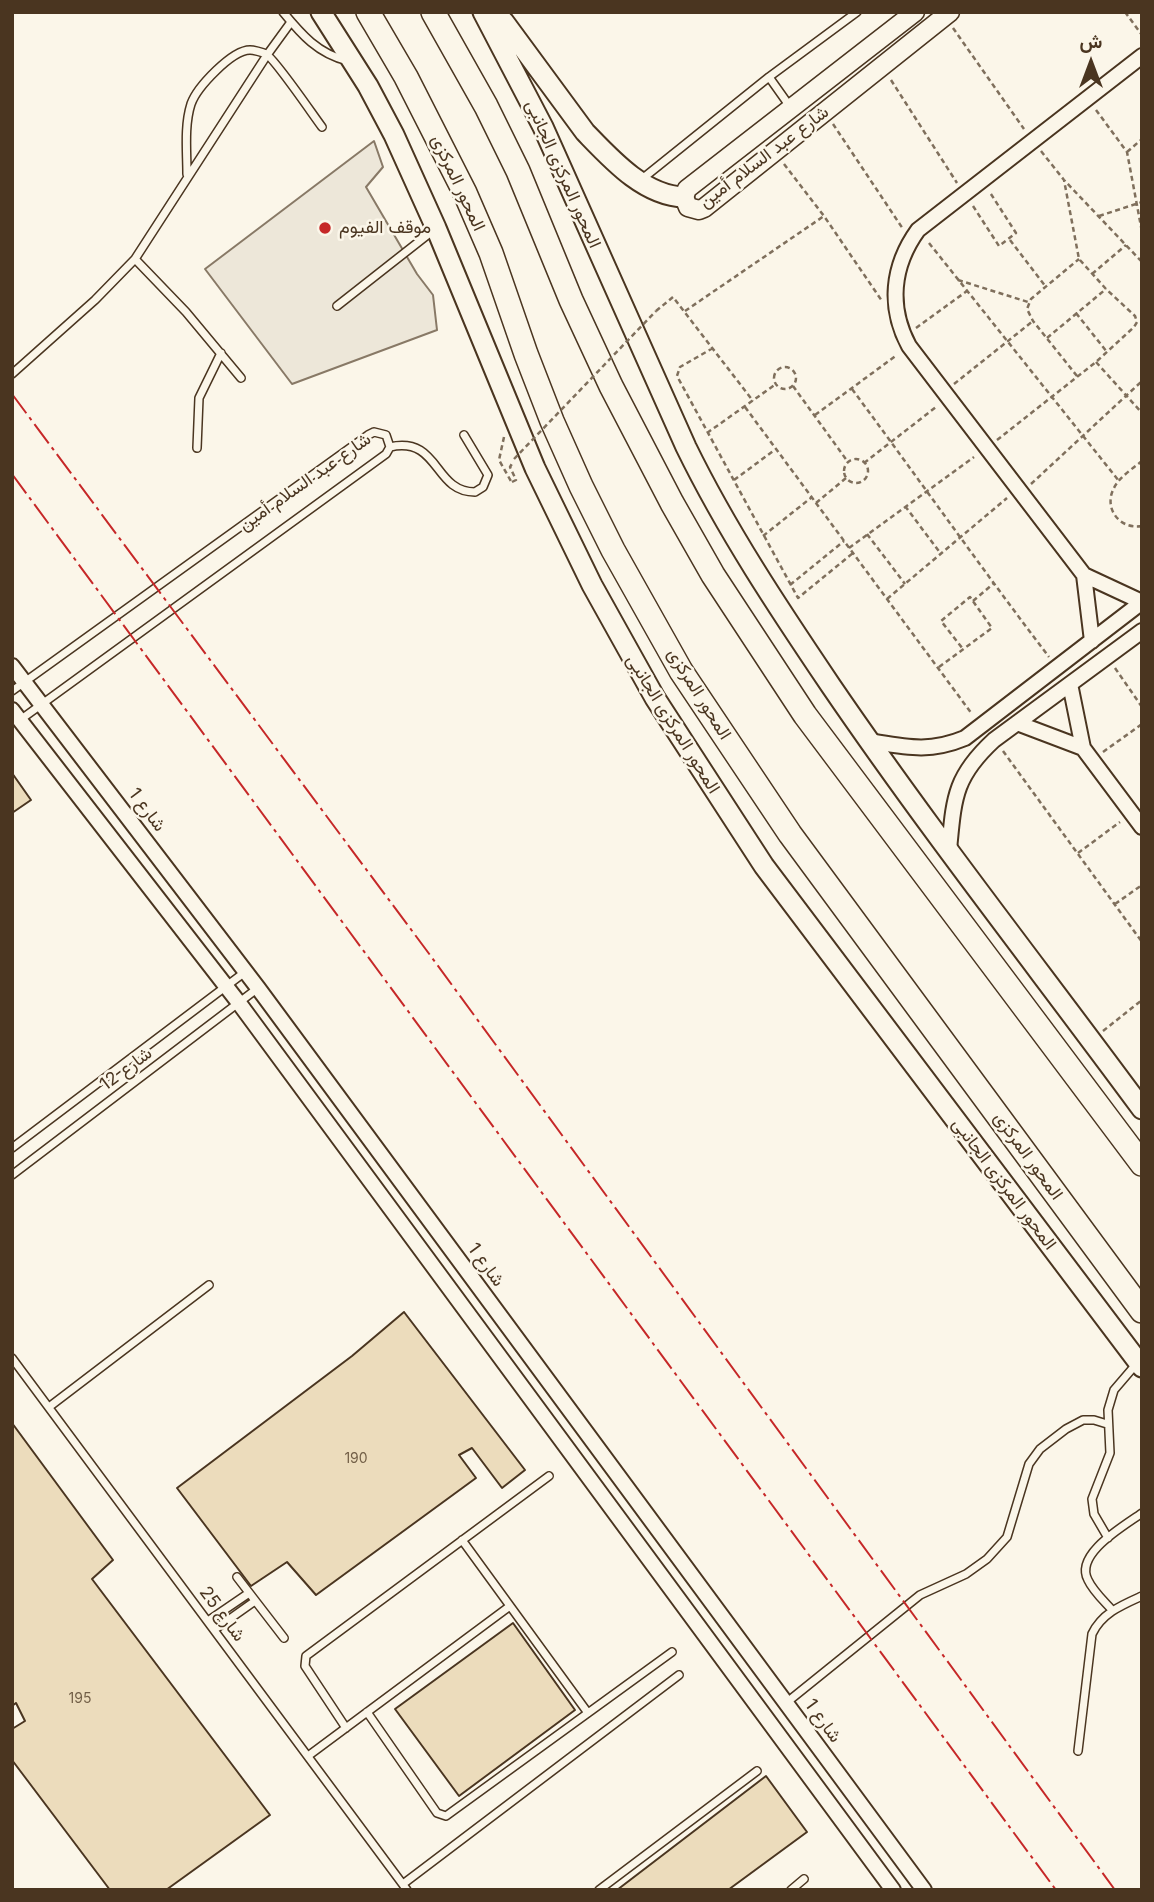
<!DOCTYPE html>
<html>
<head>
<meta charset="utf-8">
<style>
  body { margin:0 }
  #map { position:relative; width:1154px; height:1902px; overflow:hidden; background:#fbf6e9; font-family:Inter,Vazirmatn,sans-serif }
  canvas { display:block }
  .frame { position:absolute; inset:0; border:14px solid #4a3520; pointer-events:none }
  .north { position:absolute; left:1056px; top:28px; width:70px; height:70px; -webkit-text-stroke:5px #fbf6e9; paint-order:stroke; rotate:0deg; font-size:19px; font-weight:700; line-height:28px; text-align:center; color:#4a3520 }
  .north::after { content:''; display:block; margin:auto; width:24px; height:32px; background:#4a3520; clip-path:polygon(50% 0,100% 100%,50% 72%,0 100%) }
</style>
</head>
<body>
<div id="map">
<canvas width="1154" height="1902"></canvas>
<div class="frame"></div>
<div class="north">ش</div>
</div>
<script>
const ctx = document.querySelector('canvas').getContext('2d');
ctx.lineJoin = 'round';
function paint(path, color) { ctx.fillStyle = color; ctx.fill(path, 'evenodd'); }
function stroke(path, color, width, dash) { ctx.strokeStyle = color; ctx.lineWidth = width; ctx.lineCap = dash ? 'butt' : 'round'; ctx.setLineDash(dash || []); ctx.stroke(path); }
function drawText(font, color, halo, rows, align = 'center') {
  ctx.font = font + ' Inter,Vazirmatn,sans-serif'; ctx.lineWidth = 5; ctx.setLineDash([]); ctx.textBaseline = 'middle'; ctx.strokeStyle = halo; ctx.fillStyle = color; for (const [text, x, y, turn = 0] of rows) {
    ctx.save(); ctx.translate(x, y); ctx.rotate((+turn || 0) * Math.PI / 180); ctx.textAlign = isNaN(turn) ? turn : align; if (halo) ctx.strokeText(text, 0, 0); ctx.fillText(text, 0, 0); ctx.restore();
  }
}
const parking = new Path2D(`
  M374 141 383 167 366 187 417 274 433 295 437 330 292 384 205 269Z`);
paint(parking, '#ede7d9');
stroke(parking, '#887966', 2);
const building = new Path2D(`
  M12 773 31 800 12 813Z
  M404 1312 525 1470 502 1488 472 1448 459 1455 476 1478 316 1595 287 1562 251 1586 177 1488 352 1356Z
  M12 1423 113 1560 92 1579 270 1815 166 1890H110L12 1760V1729L25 1721 16 1703 12 1706Z
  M513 1623 575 1710 459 1796 395 1709Z
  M766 1776 807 1832 728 1890H617Z`);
paint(building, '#ecdcbc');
stroke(building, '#4a3520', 2);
const service = new Path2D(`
  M283 12C301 34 318 54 348 61
  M769 77 791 108
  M187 174C187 152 184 126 191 104 197 87 232 50 250 50 253 50 262 52 266 54 275 59 313 115 322 127
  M642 179 769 77 857 12
  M135 259 186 312 241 378
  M337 306 435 229
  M12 374 95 300 135 259 267 55 291 22
  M390 447C440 436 433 492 475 492L483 487 488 475 464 435
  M197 448 199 398 221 353
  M12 691 368 435 374 432 386 435 390 447 386 454 20 720
  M12 1148 245 972
  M12 1175 258 988
  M12 1358 407 1890
  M49 1407 209 1285
  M1108 1538 1094 1514 1092 1499 1110 1453 1108 1410 1114 1390 1138 1362
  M462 1540 588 1713
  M237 1577 284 1638
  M1112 1610C1104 1601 1093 1591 1088 1580 1074 1554 1124 1526 1142 1513
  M208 1621 249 1593
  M214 1630 255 1601
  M786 1703 920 1595 966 1574 987 1559 1007 1537 1029 1464 1040 1449 1066 1429 1083 1420H1094L1107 1424
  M367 1712 437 1813 446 1816 672 1652
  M346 1728 305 1666 306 1656 549 1476
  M1078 1751 1092 1634C1102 1613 1122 1605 1142 1596
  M308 1756 510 1606
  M403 1884 679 1675
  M599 1890 757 1771
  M791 1890 804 1879`);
const minor = new Path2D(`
  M1142 56 918 230C892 266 888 307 909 346L1084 575 1142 602
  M1084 575 1092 641
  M12 666 258 988 924 1890
  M1070 684 1083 748 1142 827
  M12 710 239 1003 893 1890
  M1017 723 1083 748
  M869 741C906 747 929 753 965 738L1142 602
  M949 850C954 798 954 777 994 740L1142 631`);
const tertiary = new Path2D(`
  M915 12 687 189 684 197 688 207 699 210 704 208 950 12`);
const secondary = new Path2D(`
  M321 12 368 86 394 135 436 228 535 468 592 585 655 698 764 866 1142 1367
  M483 12 543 127 686 447C727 531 779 609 831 686 930 831 1038 968 1142 1109
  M494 12 504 22 585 132C611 159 644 196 684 197`);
const trunk = new Path2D(`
  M368 12 406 77 465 193 491 253 526 354 552 421 581 486 613 550 681 671 790 834 1142 1311
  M433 12 486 106 518 171 571 300 611 386 672 503 713 575 805 715 1142 1164`);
stroke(service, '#4a3520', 10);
stroke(minor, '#4a3520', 18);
stroke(tertiary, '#4a3520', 21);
stroke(secondary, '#4a3520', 23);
stroke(trunk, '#4a3520', 26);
stroke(new Path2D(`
  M1125 12 1142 35
  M953 28 1024 129
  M891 80 957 183
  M1096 110 1127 152 1142 232
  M833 124 903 229
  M1041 151 1064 180 1142 262
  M1127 152 1142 139
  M784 164 824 216 882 301
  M973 206 999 246 1016 233 989 191
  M1099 216 1142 202
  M1010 240 1046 287
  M929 243 1119 481
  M1092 274 1126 245
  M958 280 1028 302
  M656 311 673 297 753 401
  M685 311 824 216
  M1076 313 1107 352
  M916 328 967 291
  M1047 338 1106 289
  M713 348 680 367 677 376 798 598 853 553
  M1096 362 1142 413
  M774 378a11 11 0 1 1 22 0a11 11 0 1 1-22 0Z
  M1077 376 1033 321 1027 309 1031 299 1079 259
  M954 384 1033 321
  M793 386 848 462
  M852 389C918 478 982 569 1049 657
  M745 407 972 714
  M815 415 897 355
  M707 433 776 384
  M504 437 499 460 512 483
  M997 440 1096 362 1134 327 1137 322 1135 316 1106 289 1079 259 1064 180
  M844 471a12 12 0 1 1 24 0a12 12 0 1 1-24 0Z
  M1142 461C1132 469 1118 478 1113 490 1104 510 1121 530 1142 526
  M864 463 936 407
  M734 480 776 449
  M512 482 516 480 510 467 513 462
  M1031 484 1142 381
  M816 503 846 478
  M905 506 941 554
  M867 534 905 584
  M763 536 812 497
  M849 548 974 457
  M790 585 844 541
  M887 599 1007 498
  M973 601 993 584
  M939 667 992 628 970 597 941 621 963 649
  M1115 668 1142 707
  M1003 751 1142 942
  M1103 752 1142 724
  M1078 853 1120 822
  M1115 904 1142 885
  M1103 1031 1142 1000`), '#7f6f5c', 2.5, [5, 3.5]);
stroke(service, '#fbf6e9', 7);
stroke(minor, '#fbf6e9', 14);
stroke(tertiary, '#fbf6e9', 18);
stroke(secondary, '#fbf6e9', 19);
stroke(trunk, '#fbf6e9', 23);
stroke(new Path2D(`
  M514 459 656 311`), '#7f6f5c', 2.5, [5, 3.5]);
stroke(new Path2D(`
  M12 394 430 955 1115 1890
  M12 474 1056 1890`), '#c62828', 2, [24, 5, 3.5, 5]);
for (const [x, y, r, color] of [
  [325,228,7,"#c62828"]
]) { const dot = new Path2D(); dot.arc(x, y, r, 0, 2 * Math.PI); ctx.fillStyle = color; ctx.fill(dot); stroke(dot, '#fbf6e9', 2.5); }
drawText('14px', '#725f47', null, [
  ["190",356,1459],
  ["195",80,1699]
]);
drawText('18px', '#4a3520', '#fbf6e9', [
  ["شارع عبد السلام أمين",764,157,-37],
  ["المحور المركزى الجانبى",563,174,66],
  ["المحور المركزى",458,183,65],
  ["شارع عبد السلام أمين",305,482,-35],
  ["المحور المركزى",699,694,58],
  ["المحور المركزى الجانبى",673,724,58],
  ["شارع 1",147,810,53],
  ["شارع 12",126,1069,-37],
  ["المحور المركزى",1028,1156,54],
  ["المحور المركزى الجانبى",1004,1184,53],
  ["شارع 1",486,1265,54],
  ["شارع 25",222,1614,53],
  ["شارع 1",823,1721,54]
]);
drawText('18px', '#4a3520', '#fbf6e9', [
  ["موقف الفيوم",339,228]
], 'left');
</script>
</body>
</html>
